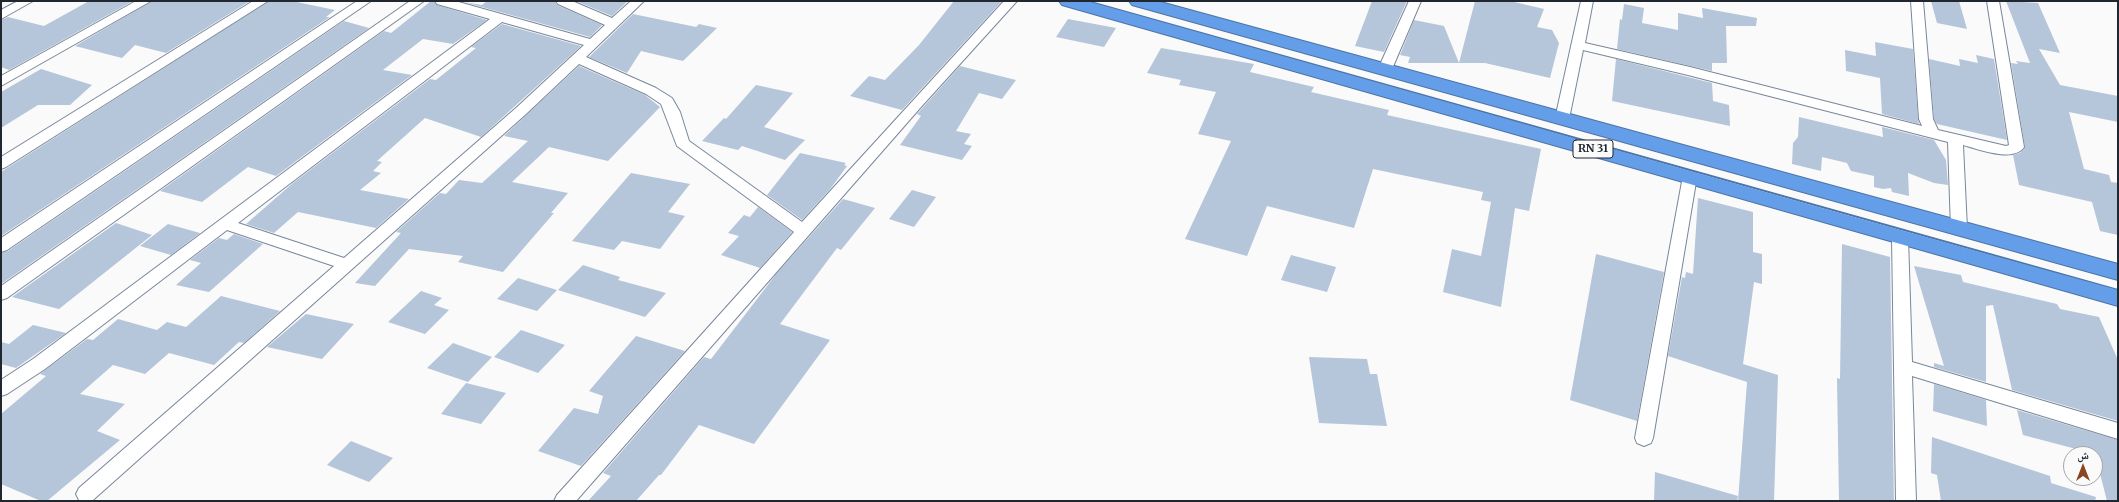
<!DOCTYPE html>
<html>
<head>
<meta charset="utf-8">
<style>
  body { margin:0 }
  #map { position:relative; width:2119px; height:502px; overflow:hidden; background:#fafafa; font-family:Merriweather,"Noto Naskh Arabic",serif }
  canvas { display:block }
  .frame { position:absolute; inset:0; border:2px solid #21272f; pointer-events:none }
  .north { position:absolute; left:2063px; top:446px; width:40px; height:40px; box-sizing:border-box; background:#fafafa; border:1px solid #a3a6a9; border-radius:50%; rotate:0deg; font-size:11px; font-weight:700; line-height:16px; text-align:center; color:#21272f }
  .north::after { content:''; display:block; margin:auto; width:14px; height:18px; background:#8c4521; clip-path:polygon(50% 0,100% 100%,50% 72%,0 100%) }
</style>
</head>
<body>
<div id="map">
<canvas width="2119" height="502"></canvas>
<div class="frame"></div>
<div class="north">ش</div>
</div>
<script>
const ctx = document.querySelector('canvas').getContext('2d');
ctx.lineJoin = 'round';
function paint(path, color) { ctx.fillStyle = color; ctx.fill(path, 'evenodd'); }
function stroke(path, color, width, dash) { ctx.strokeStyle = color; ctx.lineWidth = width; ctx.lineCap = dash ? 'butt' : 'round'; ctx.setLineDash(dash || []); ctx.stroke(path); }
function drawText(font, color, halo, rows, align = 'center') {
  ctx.font = font + ' Merriweather,serif'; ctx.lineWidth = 3.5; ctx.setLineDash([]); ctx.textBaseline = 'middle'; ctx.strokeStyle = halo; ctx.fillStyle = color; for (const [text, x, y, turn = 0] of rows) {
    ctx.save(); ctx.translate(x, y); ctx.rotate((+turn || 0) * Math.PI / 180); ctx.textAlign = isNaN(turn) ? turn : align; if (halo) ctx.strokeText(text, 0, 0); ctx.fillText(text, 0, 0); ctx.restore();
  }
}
paint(new Path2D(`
  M89,1H133L9,70L1,67V20L8,17L44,26Z
  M152,1H250L166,53L135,45L122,58L75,46Z
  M269,1H292L335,10L326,17H330L1,236V172Z
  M431,1H434L437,5L487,20L453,44L423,39L383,70L412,75L276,176L248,167L202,202L160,191L384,31L391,33Z
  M487,1H555L557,5L602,25L590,37L464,2L482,5Z
  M576,1H628L612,16Z
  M954,1H1002L902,110L850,96L869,76L885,80L919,45Z
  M1372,1H1407L1384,52L1355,46Z
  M1475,1H1510L1544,9L1537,27L1552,30L1559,43L1550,78L1485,63H1459Z
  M1931,1H1959L1967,29L1937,23Z
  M2006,1L2038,3L2060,53L2039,49L2060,85L2118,96V122L2069,112L2084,169L2109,175L2111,182L2118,183V235L2100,231L2092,202L2019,185L2013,155L2020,153L2025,147L2011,63L2018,64L2016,61L2030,63Z
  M1624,4L1644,8L1642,23L1678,30V13L1703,18L1702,8L1757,18L1756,26H1726L1727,63H1712V71L1617,49L1620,19L1622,20Z
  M633,14L696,27L699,24L717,28L683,61L641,51L627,73L589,57Z
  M1068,19L1116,28L1104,47L1056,37Z
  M1414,20L1444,26L1459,63H1408L1410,57L1400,55Z
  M344,21L369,28L1,284V253L8,251Z
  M502,24L581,46L481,137L425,118L377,161L382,162L373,171L381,173L360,190L409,199L376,228L298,212L274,233L246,224L293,183L430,79L436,80L476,48L471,47Z
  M1875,42L1913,49L1918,119L1919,124L1882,114L1880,78L1846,71L1845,50L1876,56Z
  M1161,48L1254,64L1250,72L1314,87L1311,92L1389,110L1387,115L1541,149L1529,211L1515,208L1501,307L1443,292L1452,249L1481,256L1491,202L1481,200L1483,192L1373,169L1354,228L1267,206L1247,256L1185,239L1231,141L1198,134L1216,92L1179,85L1181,80L1147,73Z
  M1976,55L1994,59L2007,140L1937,124L1934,119L1929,59L1960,66L1959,59L1978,63Z
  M1616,59L1712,83L1713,101L1729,105L1730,126L1612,101Z
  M579,66L645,95L660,107L608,161L549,147L512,182L568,193L551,213H554L503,272L458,262L463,256L409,249L375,286L355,283L401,233L396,232L440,193L446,194L459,180L482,183L528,141L504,136Z
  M960,66L1016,80L1002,99L979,93L956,131L971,134L964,144L972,146L962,160L900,145L921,116L917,114Z
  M41,69L92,85L70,105H38L1,128V92Z
  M756,85L793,93L764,127L805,140L785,160L742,146L738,150L702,141L724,118L726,119Z
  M1799,117L1883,137L1882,127L1934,140L1946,160L1948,185L1934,183L1908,173L1909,196L1892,192L1891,188L1883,189L1874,187V176L1851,171L1847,163L1822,157L1821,171L1792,164L1793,143L1798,137Z
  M800,153L846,163L844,165L847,166L831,188L802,220L767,195Z
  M631,173L690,184L668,212L685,216L660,249L622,241L614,250L572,241Z
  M912,190L936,197L914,227L889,219Z
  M1698,198L1753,212V252L1762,254V284L1754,282L1743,364L1778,375L1774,501H1738L1747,382L1668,356L1682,277L1685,278L1686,272L1693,274Z
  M843,199L875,208L841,250L837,248L780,324L830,340L754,444L699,425L661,475H659L636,501H588L611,476L603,473L704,357L711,359L777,273Z
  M758,207L792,232L760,268L721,255L739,236L728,233L744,215L750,217Z
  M116,223L152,235L59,309L12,297Z
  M168,224L200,233L171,255L140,246Z
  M234,234L263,244L209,292L176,285L201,263L190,260L219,238L227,240Z
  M1842,244L1890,257L1894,501H1839L1837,378L1840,379Z
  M1596,254L1664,272L1637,421L1570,400Z
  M1291,255L1336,267L1327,292L1281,280Z
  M583,265L620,277L618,280L666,293L645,317L558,290Z
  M1914,266L1961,275L1963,282L2057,304L2060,309L2099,317L2118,360V421L2012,390L1993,305L1986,306V382L1934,367V363L1944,366Z
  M518,278L557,290L537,311L497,299Z
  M421,291L442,298L434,305L449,310L425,334L388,322Z
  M221,296L280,311L244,343L239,342L214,365L169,353L145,374L113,365L80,394L125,404L97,431L120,440L47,501H41L1,484V414L46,376L40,374L87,339L93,340L118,319L157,330L167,322L186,327Z
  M306,314L354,324L322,359L267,347Z
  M33,325L66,333L16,368L1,364V342L9,344Z
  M521,330L565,345L538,373L494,357Z
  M636,336L685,351L581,466L538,451L574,408L598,414L603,396L589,391Z
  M453,343L492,357L468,382L427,368Z
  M1309,357L1367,359L1370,374H1377L1387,426L1319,423Z
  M466,383L506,393L481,424L441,414Z
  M1934,384L1986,400L1987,426L1933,411Z
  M2017,410L2118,440V501H2107L2095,454L2023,435Z
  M1932,437L2050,476L2051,483L2096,497L2095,501H1941L1937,475L1931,473Z
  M351,441L393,458L369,482L327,465Z
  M1655,472L1738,496L1737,501H1654Z`), '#b5c5da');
const street = new Path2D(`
  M18,1H33L1,19V10Z
  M136,1H151L1,86V76Z
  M253,1H268L6,167L1,169V157Z
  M357,1H371L7,250L1,252V238Z
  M410,1H424L7,298L1,300V286Z
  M435,1H455L590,39L605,25L558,4L556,1H572L612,18L631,1H644L586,57L656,88L672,98L680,112L689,141L802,222L1004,1H1017L921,107L576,501H554L557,495L794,232L677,146L661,104L646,94L579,64L526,114L93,500H79L76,494L79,488L334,266L227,230L45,369L7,394L1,396V380L33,359L490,19L437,4ZM502,22L584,45L516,108L344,258L238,223Z
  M1409,1H1421L1392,69L1385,73L1380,72L1378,69Z
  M1581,1H1593L1585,43L1690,67L1922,126L1919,119L1911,1H1923L1933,119L1938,130L2006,146L2009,145L1987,1H1999L2024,147C2014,163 1978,149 1963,145L1967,229L1965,233L1959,234L1953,233L1951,229L1948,142L1688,75L1583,50L1569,119L1567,122H1557L1555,119Z
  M1690,171L1695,173L1697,176L1653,438L1651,443L1644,446L1637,443L1635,438L1683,176L1685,173Z
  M1900,233L1906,234L1908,238L1912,362L2118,423V439L1912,376L1916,501H1896L1892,238L1894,234Z`);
const highway = new Path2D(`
  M1059,1H1087C1431,97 1774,196 2118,290V306L1062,5Z
  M1129,1H1157L2118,264V280L1132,5Z`);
stroke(street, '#78879b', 2);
stroke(highway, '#4d74a7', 2);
paint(street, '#fff');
paint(highway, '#659ee8');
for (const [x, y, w] of [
  [1593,149,40]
]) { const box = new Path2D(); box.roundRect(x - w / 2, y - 9, w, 18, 3); ctx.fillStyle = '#fafafa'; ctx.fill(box); stroke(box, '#21272f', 1); }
drawText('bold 11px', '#21272f', null, [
  ["RN 31",1593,149]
]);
</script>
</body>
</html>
